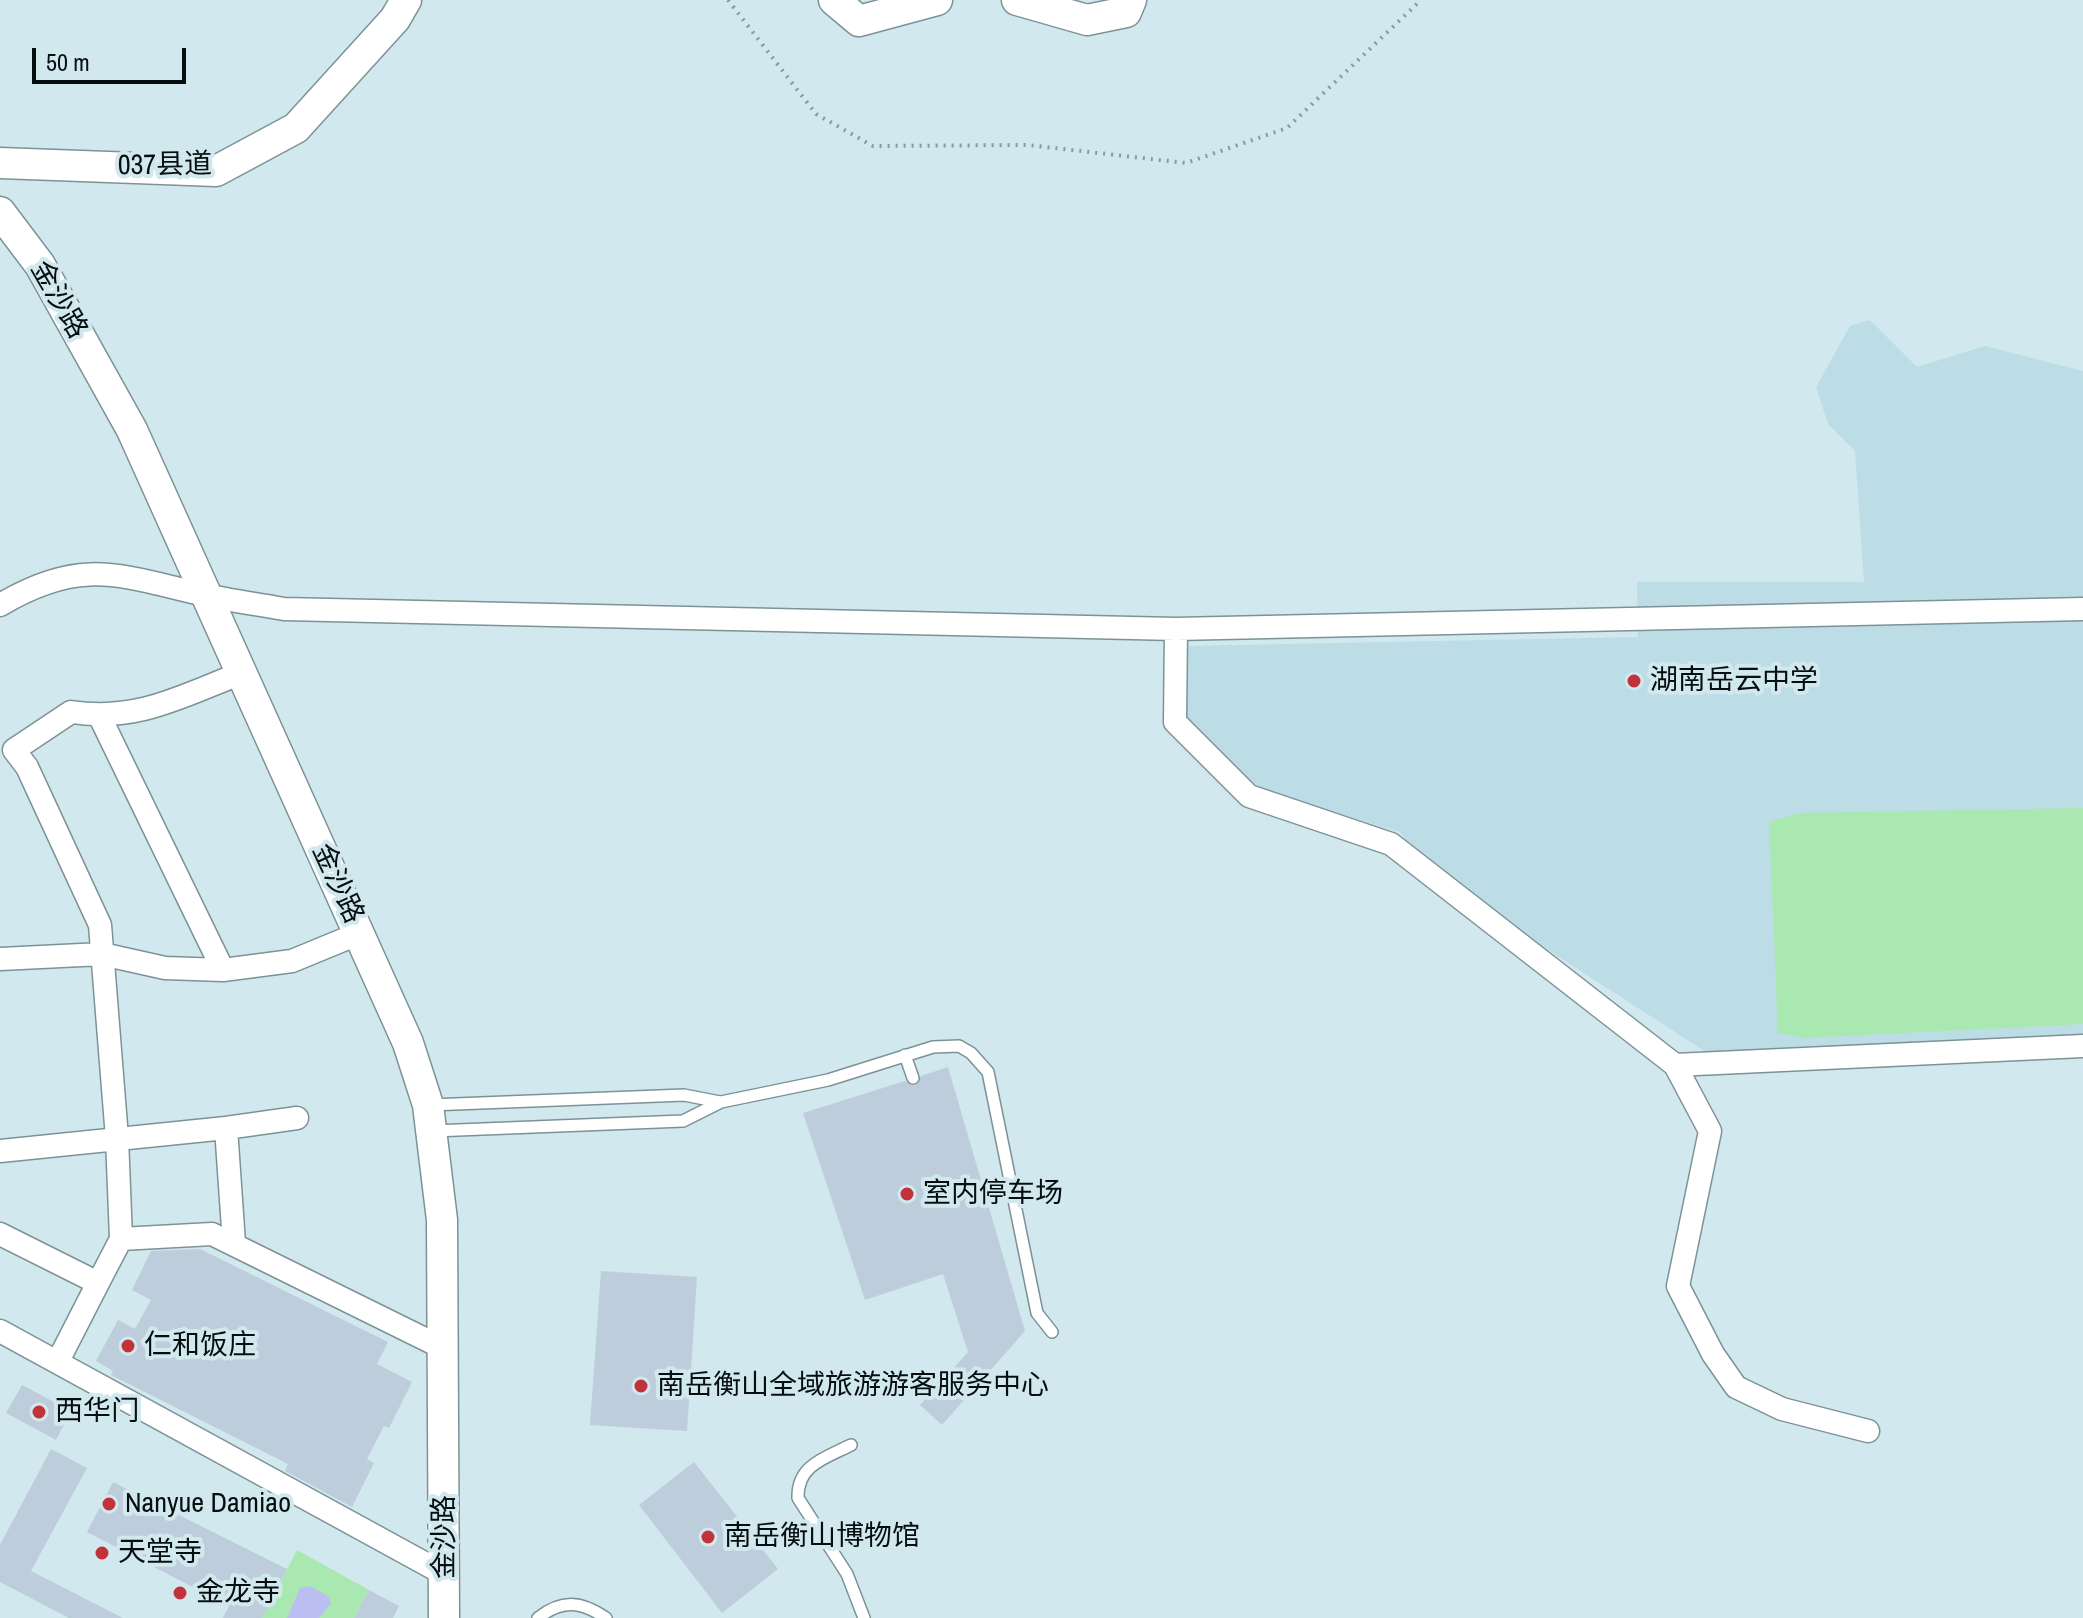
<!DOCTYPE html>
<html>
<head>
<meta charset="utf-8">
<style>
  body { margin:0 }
  #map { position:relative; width:2083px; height:1618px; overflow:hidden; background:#d1e8ee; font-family:"Archivo Narrow",sans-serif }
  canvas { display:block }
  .scale { position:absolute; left:32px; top:48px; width:154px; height:36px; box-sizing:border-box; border:4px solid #060e10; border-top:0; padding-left:10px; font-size:24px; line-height:28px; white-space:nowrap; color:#060e10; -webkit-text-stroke:6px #d1e8ee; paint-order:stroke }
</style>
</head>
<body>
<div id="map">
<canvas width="2083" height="1618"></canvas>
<div class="scale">50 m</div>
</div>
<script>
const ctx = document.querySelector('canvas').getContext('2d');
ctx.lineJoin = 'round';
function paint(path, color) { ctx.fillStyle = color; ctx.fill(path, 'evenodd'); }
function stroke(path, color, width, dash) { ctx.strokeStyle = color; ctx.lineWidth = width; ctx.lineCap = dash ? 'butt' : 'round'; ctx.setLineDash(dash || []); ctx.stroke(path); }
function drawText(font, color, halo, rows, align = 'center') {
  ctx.font = font + ' "Archivo Narrow","Noto Sans SC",sans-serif'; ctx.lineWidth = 8; ctx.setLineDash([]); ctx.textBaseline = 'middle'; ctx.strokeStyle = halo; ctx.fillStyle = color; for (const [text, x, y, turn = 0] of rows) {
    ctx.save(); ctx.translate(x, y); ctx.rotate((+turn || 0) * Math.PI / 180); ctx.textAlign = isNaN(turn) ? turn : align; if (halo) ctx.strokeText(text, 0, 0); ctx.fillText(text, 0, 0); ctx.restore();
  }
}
paint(new Path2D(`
  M1870,320L1917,367L1985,346L2083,371V1050L1720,1061L1429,873L1400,832L1259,789L1185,715V646L1638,637L1637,582H1864L1855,451L1828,424L1816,387L1850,326Z`), '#bcdde5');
paint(new Path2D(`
  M2083,808V1024L1804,1038L1778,1033L1769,822L1799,813Z
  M297,1550L369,1590L354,1618H262Z`), '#aae8b1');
paint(new Path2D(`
  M310,1586L328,1596L331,1603L319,1618H287L300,1588Z`), '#bbbef1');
paint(new Path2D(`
  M948,1067L1025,1331L942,1425L920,1405L968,1352L943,1274L865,1300L803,1113L905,1081L915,1086L921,1076Z
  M200,1249L388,1342L377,1364L412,1382L389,1428L384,1426L367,1459L374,1463L352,1507L285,1471L288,1464L111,1375L113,1371L96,1361L118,1320L135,1329L151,1300L132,1290L151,1251Z
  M601,1271L697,1277L687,1431L590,1425Z
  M22,1385L71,1411L56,1440L6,1413Z
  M51,1449L87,1468L31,1571L123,1618H69L0,1582V1545Z
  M694,1462L778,1569L722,1613L639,1505Z
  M113,1482L287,1569L262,1618H223L229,1606L87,1532Z
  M369,1590L399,1606L393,1618H354Z`), '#becddc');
const lane = new Path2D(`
  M905,1055L913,1078
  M430,1105L684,1095L720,1102
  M433,1131L683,1121L721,1102L828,1080L933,1047L959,1046L971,1053L988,1072L1037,1313L1052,1332
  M851,1445C825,1458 797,1465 798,1498L847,1574L864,1618
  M538,1618C562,1599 581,1601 606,1618`);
const street = new Path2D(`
  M0,605C82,556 121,576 205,595C231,601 258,604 284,609L1176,629L2083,609
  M1176,629L1175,722L1249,796L1391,844L1675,1065L2083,1046
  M100,717L223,970
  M0,959L102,954L165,968L223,970L292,961L360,933
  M1675,1065L1710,1131L1678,1286L1713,1354L1736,1387L1782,1409L1868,1431
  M226,1128L297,1118
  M0,1151L226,1128L234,1243
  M0,1234L98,1283L121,1239L212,1234L445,1349
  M121,1239L117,1138L100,925L27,767L14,750L71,712C136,722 180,697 239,674
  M0,1331L446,1575
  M58,1361L98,1283`);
const secondary = new Path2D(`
  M834,0L859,21L937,0
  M1017,0L1087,20L1126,12L1131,0
  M0,163L216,171L296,128L395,19L406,0
  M0,212L40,265L132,430L408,1043L428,1105L442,1220L444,1618`);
stroke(lane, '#7c9297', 14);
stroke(street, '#7c9297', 25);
stroke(secondary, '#7c9297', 33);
stroke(new Path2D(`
  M728,0L816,114L873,146L1028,145L1186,163L1287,128L1421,0`), '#889a9e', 4, [2, 6]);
stroke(lane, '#fff', 11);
stroke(street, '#fff', 22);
stroke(secondary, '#fff', 30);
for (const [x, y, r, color] of [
  [1634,681,8,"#c1323b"],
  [907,1194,8,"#c1323b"],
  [128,1346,8,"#c1323b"],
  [641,1386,8,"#c1323b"],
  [39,1412,8,"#c1323b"],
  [109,1504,8,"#c1323b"],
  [708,1537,8,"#c1323b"],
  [102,1553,8,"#c1323b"],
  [180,1593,8,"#c1323b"]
]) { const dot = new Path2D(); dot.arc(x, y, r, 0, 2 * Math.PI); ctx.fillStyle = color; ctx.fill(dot); stroke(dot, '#d1e8ee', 3); }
drawText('28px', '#060e10', '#d1e8ee', [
  ["037县道",165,166,-1],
  ["金沙路",58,300,60],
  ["金沙路",337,884,65],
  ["金沙路",445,1537,-90]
]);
drawText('28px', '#060e10', '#d1e8ee', [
  ["湖南岳云中学",1650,681],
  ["室内停车场",923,1194],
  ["仁和饭庄",144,1346],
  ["南岳衡山全域旅游游客服务中心",657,1386],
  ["西华门",55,1412],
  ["Nanyue Damiao",125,1504],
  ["南岳衡山博物馆",724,1537],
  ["天堂寺",118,1553],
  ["金龙寺",196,1593]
], 'left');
</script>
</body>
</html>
